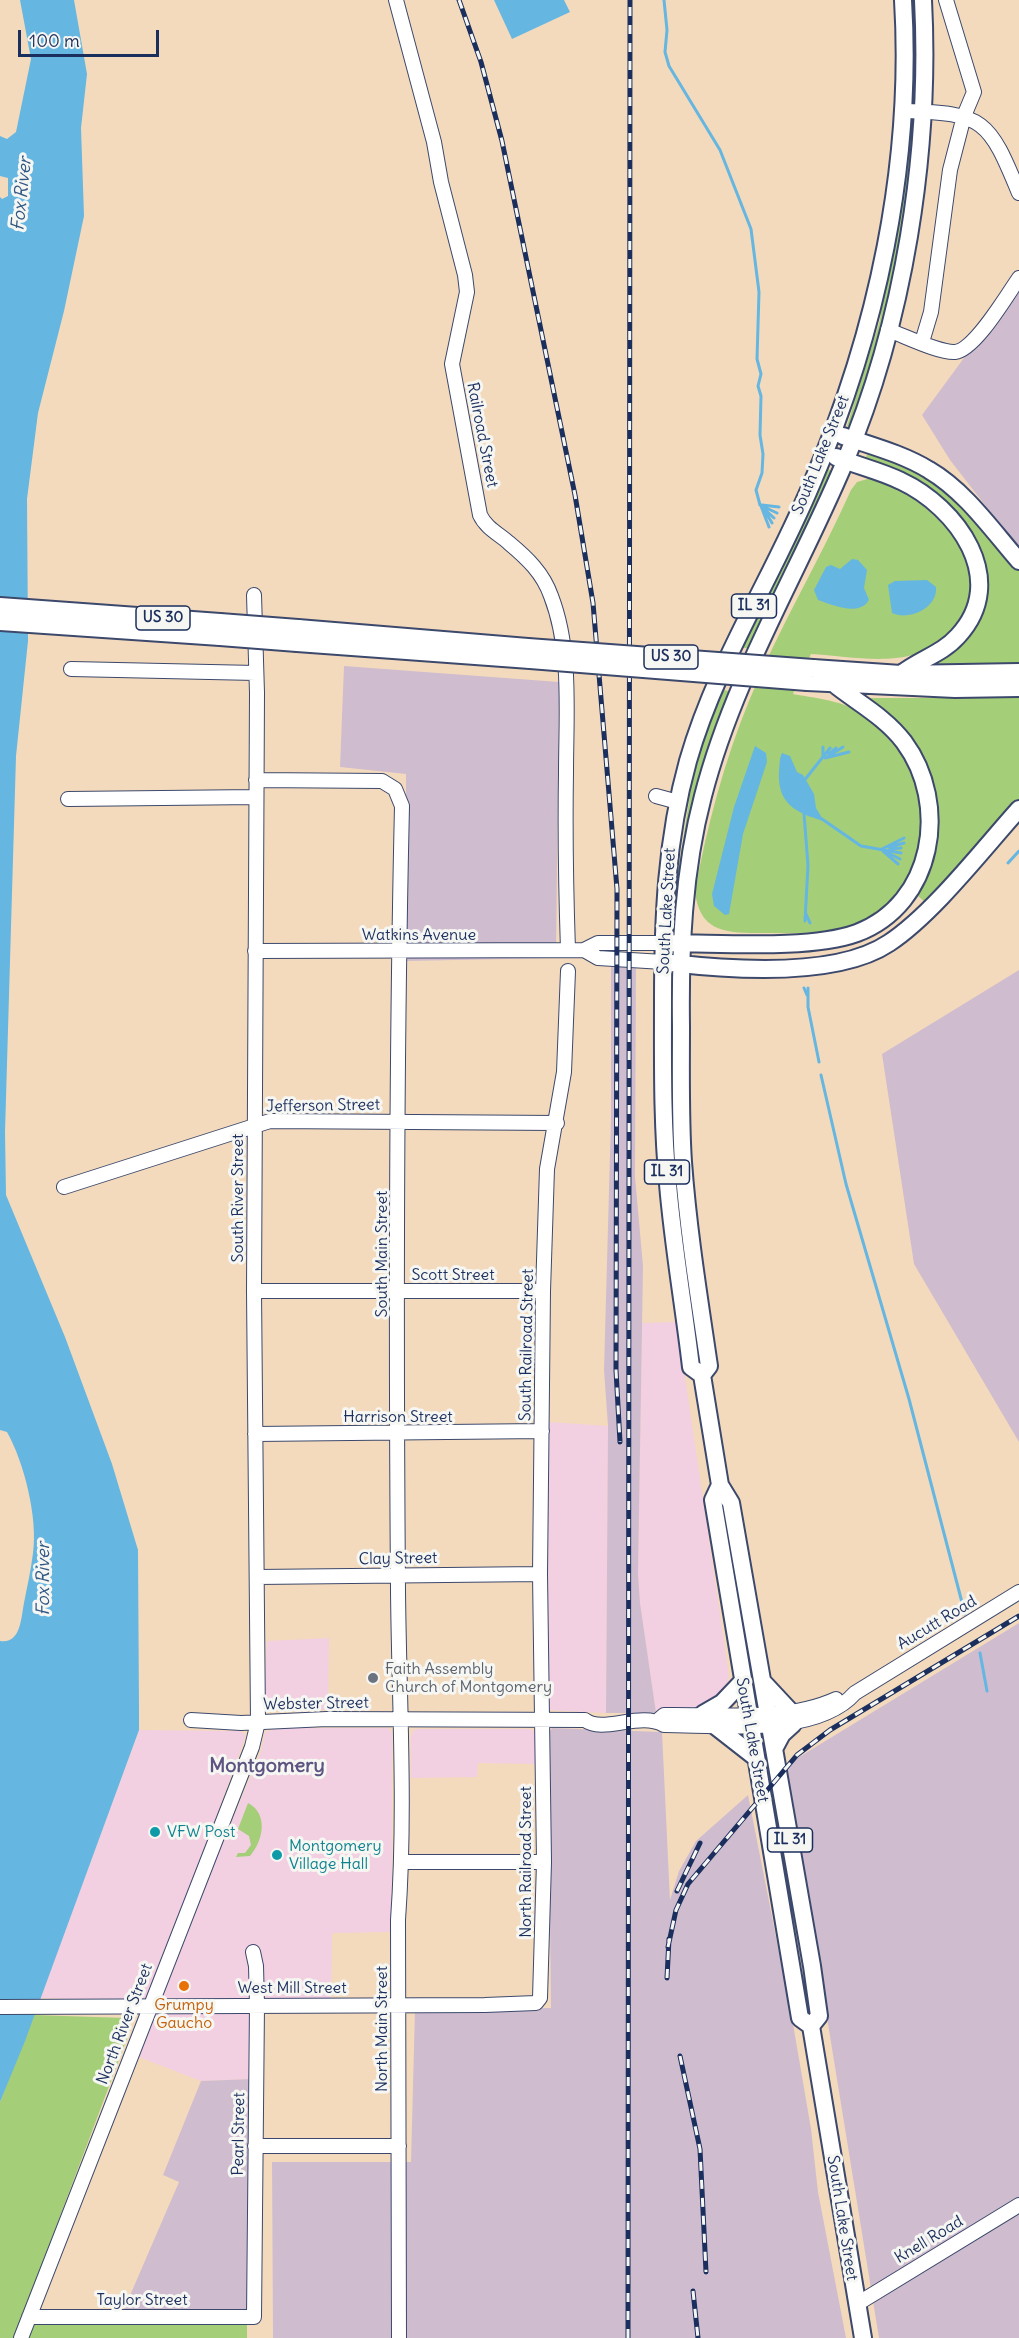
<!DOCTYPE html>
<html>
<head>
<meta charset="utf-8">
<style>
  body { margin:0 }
  #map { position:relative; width:1019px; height:2338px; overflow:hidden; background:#f4dabc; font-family:Delius,sans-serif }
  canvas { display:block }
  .scale { position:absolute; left:18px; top:30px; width:141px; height:27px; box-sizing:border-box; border:3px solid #1b2f5e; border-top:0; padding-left:8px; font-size:18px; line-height:21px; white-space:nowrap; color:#1b2f5e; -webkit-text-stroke:4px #f6f6f2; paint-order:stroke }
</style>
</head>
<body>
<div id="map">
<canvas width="1019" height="2338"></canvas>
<div class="scale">100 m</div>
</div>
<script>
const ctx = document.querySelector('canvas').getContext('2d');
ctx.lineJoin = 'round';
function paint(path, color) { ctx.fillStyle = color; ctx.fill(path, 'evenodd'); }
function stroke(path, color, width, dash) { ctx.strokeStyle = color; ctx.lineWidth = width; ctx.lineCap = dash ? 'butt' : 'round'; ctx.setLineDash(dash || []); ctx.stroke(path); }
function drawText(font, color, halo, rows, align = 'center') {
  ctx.font = font + ' Delius,sans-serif'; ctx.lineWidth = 6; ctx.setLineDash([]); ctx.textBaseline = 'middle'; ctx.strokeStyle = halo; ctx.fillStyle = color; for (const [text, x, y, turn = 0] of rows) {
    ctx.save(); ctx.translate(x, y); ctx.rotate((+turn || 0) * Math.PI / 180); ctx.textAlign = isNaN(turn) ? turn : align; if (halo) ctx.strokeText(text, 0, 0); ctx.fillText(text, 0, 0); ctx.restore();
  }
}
paint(new Path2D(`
  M677,1322L729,1676L727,1691L707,1707L656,1713L640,1603L638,1574L642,1323Z
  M549,1422L608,1426L606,1713L546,1710Z
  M329,1638L328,1710L264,1709L267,1641Z
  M278,1728H388L392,1733V1932L332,1933L331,2002L154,2003L261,1752L265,1732Z
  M415,1729H531L538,1736L536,1764L478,1763L477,1777L411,1778V1735Z
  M139,1730L240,1731L245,1734V1738L148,2002L40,1998Z
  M153,2007H253V2079L201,2081L136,2056Z`), '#f2cfe1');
paint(new Path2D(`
  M1019,283V549L950,460L922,415Z
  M344,666L559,682L556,958L406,961V774L340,767Z
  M611,963L636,966L635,1177L643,1266L638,1574L640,1603L656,1713H606L608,1426L604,1370L611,1118Z
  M1019,970V1442L914,1264L882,1054Z
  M1019,1623V2338H879L786,1765Z
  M552,1728L662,1732L670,1900L679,1871L696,1841L748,1795L792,2018L811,2129L818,2192L846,2338H273L272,2162H411L415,2009L551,2008L548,1734Z
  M253,2079L251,2314H122L179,2182L163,2175L201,2081Z`), '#cfbdcf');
paint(new Path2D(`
  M908,132L915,133C903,238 884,326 851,427L847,426L880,320Z
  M868,452C891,461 916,468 936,482C968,506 992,541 1019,571V663L928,664L975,621V543L865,460Z
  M827,468L833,472L751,648H739Z
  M871,478C878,482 888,483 897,486C912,492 930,506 942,517C986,561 980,634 916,654C885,664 844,656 811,654L793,694C821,699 849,701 873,721C892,736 907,756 916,779C920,786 919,797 920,805C921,814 923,824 923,833C922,866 898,903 869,918C834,936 795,933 757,933C723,933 699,930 695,891C707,826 724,762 749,701C778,629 819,562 851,490L857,482Z
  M720,689L732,692L681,872H678L695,763Z
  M861,698H1019V800L925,902L918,896L933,855L932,788Z
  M248,1803C269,1814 263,1841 250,1856L236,1857L238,1853H245L251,1845L249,1836L238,1829Z
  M34,2015L126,2018L131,2020V2028L14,2338H0V2102Z
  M33,2323H247V2338H27Z`), '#a5ce79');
paint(new Path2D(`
  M20,0H74L87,74L81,128L84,216L64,311L38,413L27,499L28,641L16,756L5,1132L6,1195L65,1337L112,1464L138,1550L139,1711V1730L25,2041L0,2102V1641C21,1644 21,1618 24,1603C27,1587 31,1570 33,1553C38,1518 24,1462 7,1432L0,1430V197L2,199L8,196V178L0,176V136L7,139L16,132L31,59Z
  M494,0H564L570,12L512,39Z
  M852,559L858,560L867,570L864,588L869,600C859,617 833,605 818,600L814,590L826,567L831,565L840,569Z
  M927,580L936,587C938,608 909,621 892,613L888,585L895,581Z
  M755,746L766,753L767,762L743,834L729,914L725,915L714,906L712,894L734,807Z
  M782,753L790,756L797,772L803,775L814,794L816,808L824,821C795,813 777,803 779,771C780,764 779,759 782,753Z`), '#65b6e0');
stroke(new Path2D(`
  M664,0L667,30L665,52L669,66L720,150L751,229L759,292L757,359L761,374L758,386L761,396L760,435L763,454L762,473L756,490L760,505L774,518
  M762,505L779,507
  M761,506L769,527
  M764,507L777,513
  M765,511L772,523
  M829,754L836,748
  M823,757V747
  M827,757L843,747
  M825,758L849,752
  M803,782L830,748
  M804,814L808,865L805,921
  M822,819L861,846L901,853
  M889,847L904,843
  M882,849L904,838
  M890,849L901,848
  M883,851L898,864
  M886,852L900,859
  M1008,863L1019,851
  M806,914L810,923
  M804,988L807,995
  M808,988V1007L819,1062
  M821,1075L846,1184L909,1399L965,1614
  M980,1653L987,1691`), '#65b6e0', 3);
const minor = new Path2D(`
  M396,0L434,142L441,182L465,275L467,292L452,364L480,515C486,528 499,534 509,543C527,558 543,573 551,596C572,650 566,715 566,772C565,831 566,891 568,950
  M905,111C984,113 989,120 1019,193
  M888,330C905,336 939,353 955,352C975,350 1007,295 1019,278
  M922,342L931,312L950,170L964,116L974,92L946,0
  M71,669L256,673
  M256,780L382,781L395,789L402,806C396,1067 396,1328 398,1590C399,1699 406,1810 398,1920L399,2338
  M656,796L678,802
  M68,799L256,797
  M584,950L598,958L663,962
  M255,951L584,950L598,943H663
  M64,1187L270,1121L557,1123
  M254,1291H543
  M255,1434L542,1431
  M257,1577L540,1574
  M191,1720L241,1723L327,1719L585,1720C603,1734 640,1711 664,1725C719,1725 816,1737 855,1693L1019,1592
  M657,1721L664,1715C719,1714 786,1722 836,1699
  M401,1862H544
  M0,2007L485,2005L536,2003L540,1998L544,1862L540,1574L543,1291L547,1169L564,1072L568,971
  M255,2146H399
  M857,2304L1019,2205
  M29,2317H254L257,2005L256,1966L253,1952
  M21,2338L252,1747L258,1722L254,1291L257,693L254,595`);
const major = new Path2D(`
  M843,436C872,446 903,454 929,470C965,491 992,530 1019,561
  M836,457C858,466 881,471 901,481C957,507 1010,580 958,636C942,654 920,659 901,674
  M0,606L220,622
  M0,622L220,637
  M298,628L528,647
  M297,643L530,660
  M813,668L901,674L1019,672
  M807,682L955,689L1019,688
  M671,943C722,943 810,950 857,933C934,904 950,804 904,742C885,717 858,703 834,684
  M671,963C732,970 837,978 889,943C933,914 983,849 1019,809
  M702,1375L691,1367C684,1306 673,1245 668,1184C662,1123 663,1061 663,1000C663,919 666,840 688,761C716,663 773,577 812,483C877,333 913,164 903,0
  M720,1485L713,1500L800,2018L811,2026L863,2338
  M763,1682L791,1712
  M703,1714L722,1703L742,1682
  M714,1725L755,1757
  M774,1749L782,1734L793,1724
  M811,2026L819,2016L812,1966L731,1503L720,1485L702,1375L709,1366C699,1298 688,1230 683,1162C680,1117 681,1072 681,1027C680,949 683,872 703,796C733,679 797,575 844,464C904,323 931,152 923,0`);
stroke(minor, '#3c496c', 16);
stroke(major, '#3c496c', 20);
stroke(minor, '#fff', 14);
stroke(major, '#fff', 16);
const rail = new Path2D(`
  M459,0L481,62L502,141L575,495L593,603L617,889L616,1370L620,1442
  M677,1891L700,1843
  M668,1947L676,1910L688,1884L797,1755L830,1730L1019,1616
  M667,1978L669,1939
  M680,2056L700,2149L706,2272
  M693,2291L698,2338
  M628,2338L630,0`);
stroke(rail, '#1b2f5e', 5);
stroke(rail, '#f6f6f2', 3, [9]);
const majorBridge = new Path2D(`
  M220,622L298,628
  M220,637L297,643
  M528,647L813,668
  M530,660L807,682`);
stroke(majorBridge, '#3c496c', 20, []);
stroke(majorBridge, '#fff', 16);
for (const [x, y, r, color] of [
  [373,1678,6,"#6b7280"],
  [155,1832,6,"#0f9aa8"],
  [277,1855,6,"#0f9aa8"],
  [184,1986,6,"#e8710a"]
]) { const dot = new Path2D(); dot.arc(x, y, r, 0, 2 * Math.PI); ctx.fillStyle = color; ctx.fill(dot); stroke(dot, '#f6f6f2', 2); }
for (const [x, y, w] of [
  [754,606,45],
  [163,618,54],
  [671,657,54],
  [667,1172,45],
  [790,1840,45]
]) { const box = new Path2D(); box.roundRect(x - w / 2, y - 12, w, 24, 4.5); ctx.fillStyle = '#f6f6f2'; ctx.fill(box); stroke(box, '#1b2f5e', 1.5); }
drawText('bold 15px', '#1b2f5e', null, [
  ["IL 31",754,606],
  ["US 30",163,618],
  ["US 30",671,657],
  ["IL 31",667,1172],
  ["IL 31",790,1840]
]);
drawText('16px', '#1b2f5e', '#f6f6f2', [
  ["Railroad Street",482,435,79],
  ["South Lake Street",821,455,-68],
  ["South Lake Street",667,911,-87],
  ["Watkins Avenue",419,935],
  ["Jefferson Street",323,1106,-1],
  ["South River Street",238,1198,-90],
  ["South Main Street",382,1254,-90],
  ["Scott Street",453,1275],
  ["South Railroad Street",527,1345,-89],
  ["Harrison Street",398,1417],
  ["Clay Street",398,1559,-1],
  ["Aucutt Road",937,1623,-31],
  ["Webster Street",316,1704,-1],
  ["South Lake Street",752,1740,80],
  ["North Railroad Street",526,1862,-90],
  ["West Mill Street",292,1988],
  ["North River Street",125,2024,-69],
  ["North Main Street",382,2029,-90],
  ["Pearl Street",239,2134,-89],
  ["South Lake Street",842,2218,81],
  ["Knell Road",929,2240,-31],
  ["Taylor Street",142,2300]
]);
drawText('16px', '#5b616d', '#f6f6f2', [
  ["Faith Assembly",385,1669],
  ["Church of Montgomery",385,1687]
], 'left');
drawText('16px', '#0d838f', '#f6f6f2', [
  ["VFW Post",167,1832],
  ["Montgomery",289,1846],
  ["Village Hall",289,1864]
], 'left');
drawText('16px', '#c56008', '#f6f6f2', [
  ["Grumpy",184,2005],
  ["Gaucho",184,2023]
]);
drawText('italic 18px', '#315885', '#f6f6f2', [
  ["Fox River",22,194,-84],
  ["Fox River",44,1579,-90]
]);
drawText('bold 20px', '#5e5482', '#f6f6f2', [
  ["Montgomery",267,1766]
]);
</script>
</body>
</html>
